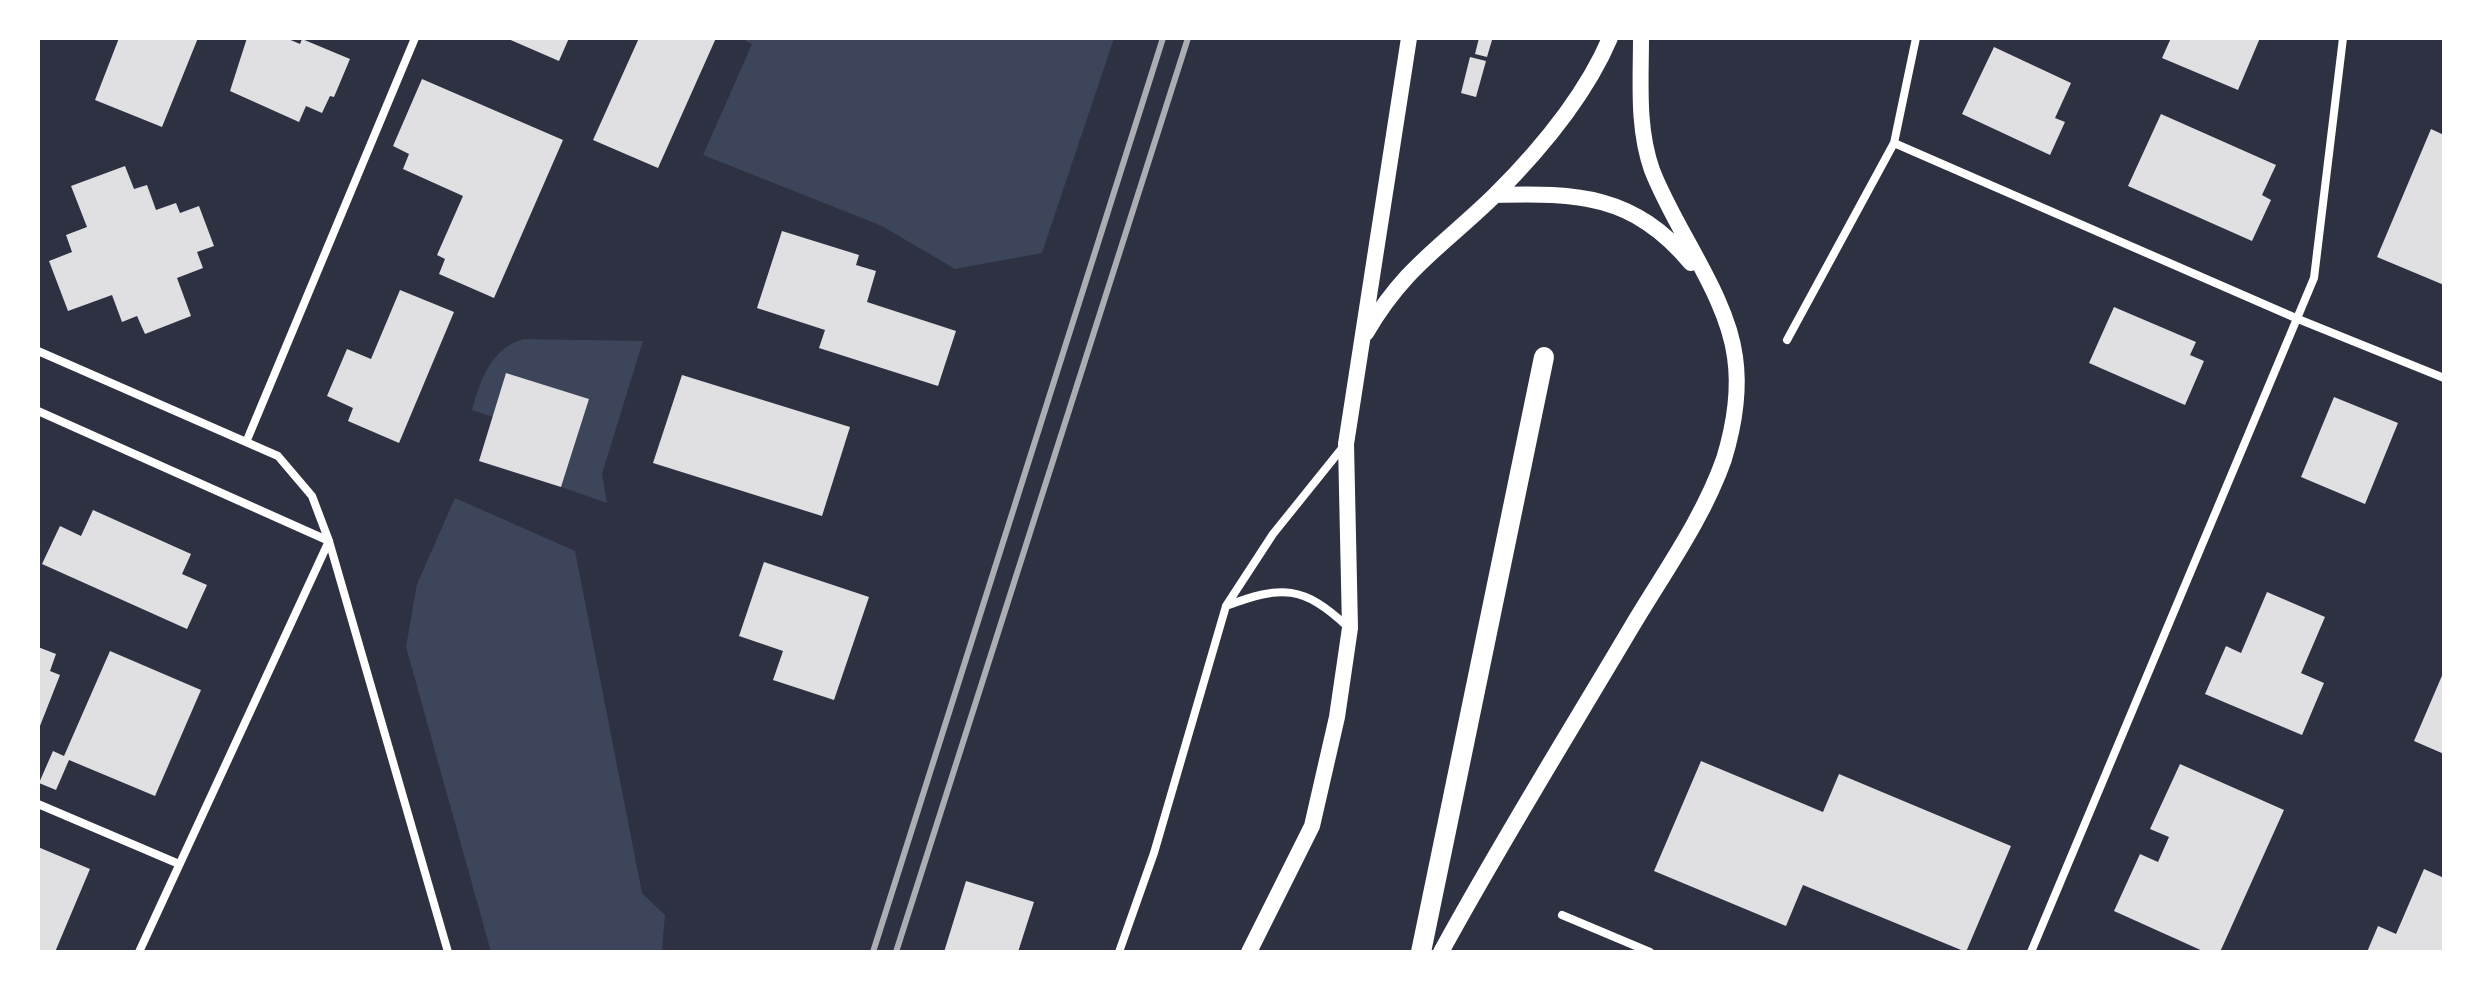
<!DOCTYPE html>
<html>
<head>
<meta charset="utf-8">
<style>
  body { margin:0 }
  #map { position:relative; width:2482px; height:990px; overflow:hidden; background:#2d3142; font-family:"Golos Text",sans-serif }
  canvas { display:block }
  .frame { position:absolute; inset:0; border:40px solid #fff; pointer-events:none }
</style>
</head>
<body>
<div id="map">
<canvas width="2482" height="990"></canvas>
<div class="frame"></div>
</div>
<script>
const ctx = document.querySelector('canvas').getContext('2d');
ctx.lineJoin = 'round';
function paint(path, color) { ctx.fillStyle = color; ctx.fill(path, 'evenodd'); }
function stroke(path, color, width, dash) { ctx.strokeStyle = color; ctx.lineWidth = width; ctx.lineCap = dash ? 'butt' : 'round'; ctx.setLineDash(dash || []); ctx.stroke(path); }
paint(new Path2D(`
  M741,38H1114L1042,253L955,269L882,226L703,155L752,44Z
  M524,339L643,341L602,474L607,503L561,487L589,399L506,373L493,417L472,410C480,380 492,347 524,339Z
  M455,498L575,551L642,893L665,915L662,952H491L406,647L417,584Z`), '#3c4559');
paint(new Path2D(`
  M119,38H198L162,127L95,100Z
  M247,38H286L300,44L302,39L350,59L334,97L330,96L322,113L306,106L299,122L230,91Z
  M506,38H569L559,61Z
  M639,38H716L658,168L593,140Z
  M1479,38L1492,40L1487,57L1475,54Z
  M2171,38H2260L2238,90L2162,58Z
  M1994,47L2071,83L2055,118L2065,122L2050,155L1962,114Z
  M1470,57L1486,61L1476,97L1461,93Z
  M422,79L563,140L494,298L439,274L445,259L437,255L463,196L403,169L409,154L393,146Z
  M2161,114L2276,165L2262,195L2271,200L2252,241L2128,186Z
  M2431,129L2444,135V285L2377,257Z
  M125,166L134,189L147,185L156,210L176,203L180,213L199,206L214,246L197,252L203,268L177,278L191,316L145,334L137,316L122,322L112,295L68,311L49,261L72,252L66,235L87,227L71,186Z
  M782,231L859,255L856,265L876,271L867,302L956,331L938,386L819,348L825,330L757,308Z
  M400,290L454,312L399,443L348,421L353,408L327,396L347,349L371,359Z
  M2114,307L2196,342L2190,355L2204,361L2185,405L2089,363Z
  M506,373L589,399L561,487L479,461Z
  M682,375L850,427L822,516L653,463Z
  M2334,397L2398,423L2365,504L2301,477Z
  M93,510L191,554L182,574L207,585L187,629L42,564L60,526L81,536Z
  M764,562L869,597L834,700L773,680L783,651L739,636Z
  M2267,592L2325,617L2301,673L2324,683L2302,735L2205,694L2226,646L2241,653Z
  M38,647L56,654L50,671L60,675L38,731Z
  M110,651L201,690L155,796L69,760L56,790L39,783L53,751L64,756Z
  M2444,671V754L2414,741Z
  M1701,761L1823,812L1839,774L2011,846L1966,952L1803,885L1786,926L1654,871Z
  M2180,764L2284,810L2220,952H2205L2114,911L2140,854L2158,862L2169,837L2150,829Z
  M38,847L90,869L55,952H38Z
  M2424,869L2444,878V952H2367L2378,926L2396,934Z
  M966,881L1034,902L1018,952H944Z`), '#e0e0e3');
stroke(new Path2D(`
  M1894,143L2298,319L2444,378
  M1787,340L1894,143L1916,38
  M38,351L278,456L312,496L329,541L448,952
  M38,411L329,541
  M247,440L415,38
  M1343,447L1273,534L1226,606C1282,585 1303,585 1348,627
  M38,804L179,864
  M1562,915L1650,952
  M139,952L329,541
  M1119,952L1154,853L1226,606
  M2031,952L2314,278L2343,38`), '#fff', 8);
stroke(new Path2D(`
  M1495,195C1578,193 1633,194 1691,263
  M1366,333C1404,267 1443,246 1495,195C1540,150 1585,97 1610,38
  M1249,952L1312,826L1337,717L1350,628L1346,444L1409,38
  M1441,952C1501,842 1567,736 1631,628C1663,574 1703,519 1724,459C1734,426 1740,391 1735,357C1727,295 1675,230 1652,170C1637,128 1641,82 1641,38`), '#fff', 16);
stroke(new Path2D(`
  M1421,952L1544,357`), '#fff', 20);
stroke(new Path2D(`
  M873,952L1163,38
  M896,952L1188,38`), '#abadb3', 6);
</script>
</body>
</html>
